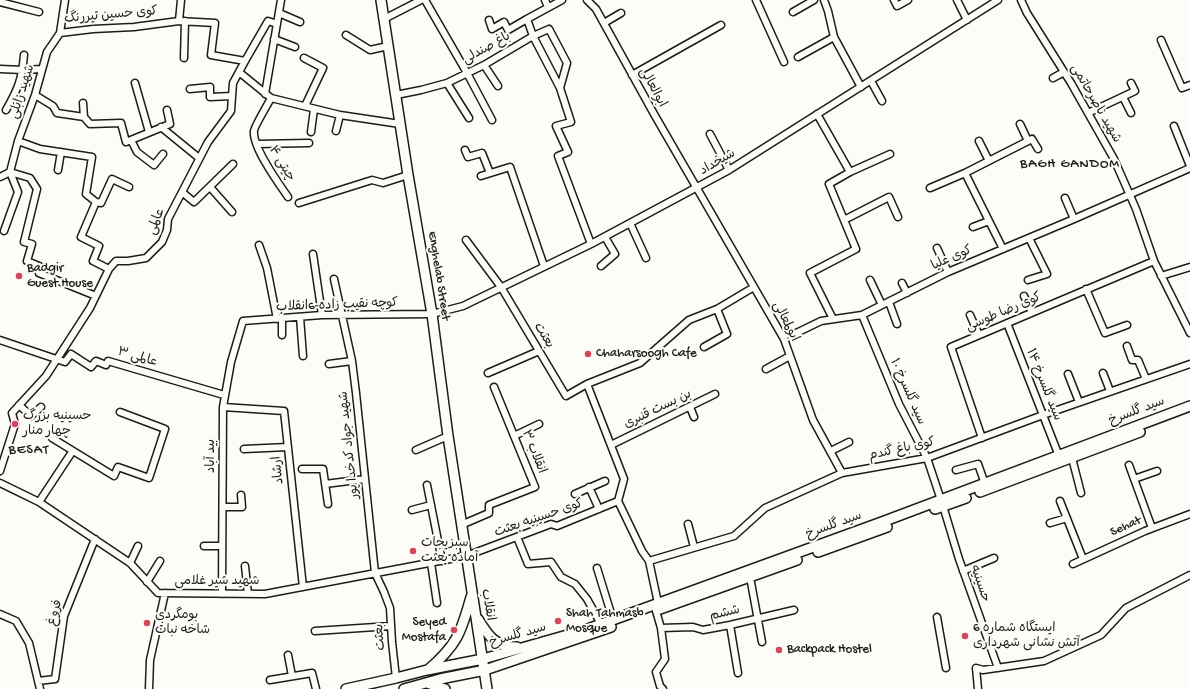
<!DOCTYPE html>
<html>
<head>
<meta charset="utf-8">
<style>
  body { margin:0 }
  canvas { display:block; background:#fdfcf7 }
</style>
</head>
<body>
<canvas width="1190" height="689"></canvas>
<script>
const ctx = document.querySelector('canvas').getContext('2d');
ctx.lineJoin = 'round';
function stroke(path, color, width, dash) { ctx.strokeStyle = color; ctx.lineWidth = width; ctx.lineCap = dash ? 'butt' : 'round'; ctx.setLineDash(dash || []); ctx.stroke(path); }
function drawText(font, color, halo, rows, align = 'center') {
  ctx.font = font + ' "Gochi Hand","Playpen Sans Arabic",sans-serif'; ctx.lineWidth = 4; ctx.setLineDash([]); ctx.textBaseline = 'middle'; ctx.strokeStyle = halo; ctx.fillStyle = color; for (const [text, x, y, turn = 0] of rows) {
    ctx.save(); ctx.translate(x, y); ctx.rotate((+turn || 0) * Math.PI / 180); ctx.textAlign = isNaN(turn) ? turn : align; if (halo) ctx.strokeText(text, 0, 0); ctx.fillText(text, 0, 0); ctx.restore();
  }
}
const minor = new Path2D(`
  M425,0L467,73L492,120
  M545,0L548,7
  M587,0L596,9L654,114L784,339L813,420L842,473
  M756,0L784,62
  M824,0L828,11L834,37L861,87
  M894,0L897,6L908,0
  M957,0L967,20
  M1021,0L1027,13L1071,83L1114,159L1136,209L1154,261L1190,333
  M0,2L39,12
  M793,12L814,0
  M279,13L300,22
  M384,19L421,0
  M489,20L492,29L504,22L508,30L527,19
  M179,21L181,0
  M604,23L621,13
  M346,35L370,50L388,46
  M274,39L295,47
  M1161,40L1182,88L1190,85
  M798,57L834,37
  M184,58L185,21
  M304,58L323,68L305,106
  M245,61L268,21L277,24
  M484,65L498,86
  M0,69L23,70L42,69
  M239,72L271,98L340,115L400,124
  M632,75L721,25
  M1053,78L1064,72
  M871,81L882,101
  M135,83L149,132
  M447,83L469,118
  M560,88L567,63L549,29L533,36L560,88L571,122L556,126L568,152L558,156L591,244
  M190,89L210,87V97L232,96
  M265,94L281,0
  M35,95L53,106L57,113L84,117L90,124L121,123L126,142L170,124L167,110
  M396,95L421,90L447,83L484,65L533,36L527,19L562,0
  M1123,97L1131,113
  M271,98C268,104 254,127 254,131C252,147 279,184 288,197
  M83,103L84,117
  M6,110C18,89 22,79 24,55
  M1088,113L1135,91L1131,83
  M817,114L850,172L829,184L856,249L810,273L833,319
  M1020,124L1028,141
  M1174,126L1190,166
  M161,127L199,158
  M336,131L340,115
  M311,132L314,109
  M710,134L729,170
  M131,140L137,152L154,165L163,154
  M18,141L40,149L92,157L86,194L96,202L81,237L99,246L93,261L109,269
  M979,141L989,161
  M257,144L309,143
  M465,150L468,157L482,153L490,173
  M58,170L61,152
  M10,172L30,178L37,189L24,242L32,244L27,261L41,267L39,273L96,296
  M850,172L890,154
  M965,173L1003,249
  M481,176L510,167L544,266
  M0,177L10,172L18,141L35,95L47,52L60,33
  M210,187L232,212
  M930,188L965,173L1032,139L1038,149
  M182,192L194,202L233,164
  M1065,198L1074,219
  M96,202L101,203L112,179L129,187
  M299,203L372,180L383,183L408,175
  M844,220L889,197L898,217
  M630,223L646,258
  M973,227L989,221
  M4,231L18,192L10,172
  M466,240L501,287L566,396L587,384L640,363L689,320L717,309L754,287
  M259,245L267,268L277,319
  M937,248L948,272
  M313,254L322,315
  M601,266L615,254L605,237
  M1161,276L1190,267
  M334,279L352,361L356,393L375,573L384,592L390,608L392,642L396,678
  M870,280L882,305
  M1028,280L1047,274L1029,238
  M902,283L907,293
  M1086,289L1105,333L1127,325
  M1024,296L1032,312
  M889,302L897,324
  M862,315L899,404L927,458L941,500
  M970,315L979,335
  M300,317L303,356
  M282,318V335
  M1007,323L1059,456
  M784,339L821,321L862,315L948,272L1074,219L1190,168
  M0,340L65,362L71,354L91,367L96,361L106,365L108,361L224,395
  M1127,346L1132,360H1138L1146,379
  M704,347L727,334L717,309
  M329,364L352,361
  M766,369L790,356
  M488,373L539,351
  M1103,373L1110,391
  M1068,374L1079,402
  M587,384L624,479L618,501L642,551L649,561L658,603
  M19,405L31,416L41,407
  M223,407L284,411L303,587
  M690,407L694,417
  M514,436L539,424
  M52,438L114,476L118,467L149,478L165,429L120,412
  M982,438L951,347L1154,261
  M611,445L715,394
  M244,449L288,447
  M416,450L448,436
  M831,451L849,442
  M1072,458L1081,493
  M1129,465L1152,528
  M302,469H323L328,504
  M956,470L978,464L985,484
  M0,471L15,424L12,413L46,376L90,308L109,269L116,261H128L146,258L162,242L167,230L168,219L208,142L231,111L233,83L245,61L211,55L215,23L179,21L134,27L93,29L60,33L65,0
  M1134,479L1157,471
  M0,483L39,502L130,563L158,593L265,594L466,556L551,524L557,526L618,501
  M325,484L365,479
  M427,485L442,561
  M589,487L599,509
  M575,494L605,481
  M1060,501L1083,559
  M39,502L72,452
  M943,506L959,559L998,668
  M223,507H242L241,495
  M412,510L431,505
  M1050,523L1067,518
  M688,524L694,547
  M461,525L489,513V505L535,487L494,387
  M517,537L528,564L551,562L561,577L575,584L587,599L601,624
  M204,546H222
  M649,561L734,536L765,508L842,473L927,458L1043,415L1190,364
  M130,563L138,546
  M431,563L437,603
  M1073,564L1145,531L1190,514
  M245,566L248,594
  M597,568L613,620
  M963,571L994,558
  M750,577L762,642
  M147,582L160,561
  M222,594L223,407L231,362L243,321L322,315L432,314L463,306L591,244L729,170L998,0
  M656,611L661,628L665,659L656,672L660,686L663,689
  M0,614L16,621L29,643L40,689
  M937,617L946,668
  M730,625L738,673
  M661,628L693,627L703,630L730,625L794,610
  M315,631L391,626
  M288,655L292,676
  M270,680L312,673L316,689
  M38,681L55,679L64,616L95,539
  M149,689L150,660L165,593
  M978,689L976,668L983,670L1044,661L1101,635L1126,608L1190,575`);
const secondary = new Path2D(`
  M381,0L408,175L432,314L448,436L487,689
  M980,492L1140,432
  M935,509L966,498
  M818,552L887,527
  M660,609L797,560
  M478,619C488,636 496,647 517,647
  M428,670C457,645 461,633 471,597
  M427,683L445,689
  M346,689L396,678L427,670L483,659L585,630L882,522L1190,406
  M404,689L440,679L485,670L611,627`);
stroke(minor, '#1c1c1c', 9);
stroke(secondary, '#1c1c1c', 12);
stroke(minor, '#fdfcf7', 6);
stroke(secondary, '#fdfcf7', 9);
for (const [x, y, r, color] of [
  [19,276,4,"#d1495b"],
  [588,354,4,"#d1495b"],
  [15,424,4,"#d1495b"],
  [413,551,4,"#d1495b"],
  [558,621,4,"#d1495b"],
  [147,623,4,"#d1495b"],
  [454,630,4,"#d1495b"],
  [965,636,4,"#d1495b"],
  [779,650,4,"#d1495b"]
]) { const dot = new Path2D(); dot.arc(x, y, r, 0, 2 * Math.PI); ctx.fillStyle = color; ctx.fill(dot); stroke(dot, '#fdfcf7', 1.5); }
drawText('13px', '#1c1c1c', '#fdfcf7', [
  ["کوی حسین تیررنگ",111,16,-5],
  ["باغ صندلی",487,49,-29],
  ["ابوالعالی",652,88,61],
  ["شهید زابلی",23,92,-72],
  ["شهید ناصرحاتمی",1095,104,60],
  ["شیخداد",718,163,-30],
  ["چیتی ۴",281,164,59],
  ["عالمی",157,222,-69],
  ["کوی علیا",952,259,-24],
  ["Enghelab Street",438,276,81],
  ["کوچه نقیب زاده-6انقلاب",337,306,-2],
  ["کوی رضا طوسی",1004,313,-23],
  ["ابولمعالی",785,322,63],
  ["بعثت",543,336,59],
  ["عالمی ۳",137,358,16],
  ["سید گلسرخ ۱۴",1043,385,68],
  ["سید گلسرخ ۱۰",907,392,66],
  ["بن بست قنبری",658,410,-26],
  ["سید گلسرخ",1137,412,-21],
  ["شهید جواد کدخدا پور",350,445,-96],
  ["کوی باغ گندم",902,450,-12],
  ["انقلاب ۳",533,452,68],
  ["بید آباد",212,456,-90],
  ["ارشاد",279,470,-96],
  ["کوی حسینیه بعثت",539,519,-19],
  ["سید گلسرخ",834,526,-20],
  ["Sehat",1126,527,-24],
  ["شهید شیر غلامی",217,582],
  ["حسینیه",979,584,71],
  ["انقلاب",487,605,80],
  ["فروغ",56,613,-75],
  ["ششم",725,614,-13],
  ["سید گلسرخ",518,636,-16],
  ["بعثت",381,637,-94]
]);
drawText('13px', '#1c1c1c', '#fdfcf7', [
  ["Badgir",27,269],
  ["Guest House",27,284],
  ["Chaharsoogh Cafe",596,354],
  ["حسینیه بزرگ",23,417],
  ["چهار منار",23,432],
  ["سبزیجات",421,544],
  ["آماده بعثت",421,559],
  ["Shah Tahmasb",566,614],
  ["Mosque",566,629],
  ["بومگردی",155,616],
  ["شاخه نبات",155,631],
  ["Seyed",446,623,"right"],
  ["Mostafa",446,638,"right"],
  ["ایستگاه شماره 6",973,629],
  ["آتش نشانی شهرداری",973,644],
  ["Backpack Hostel",787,650]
], 'left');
ctx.letterSpacing = '1px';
drawText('14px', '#1c1c1c', '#fdfcf7', [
  ["BAGH GANDOM",1070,165],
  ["BESAT",29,451]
]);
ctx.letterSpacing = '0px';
</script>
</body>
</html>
